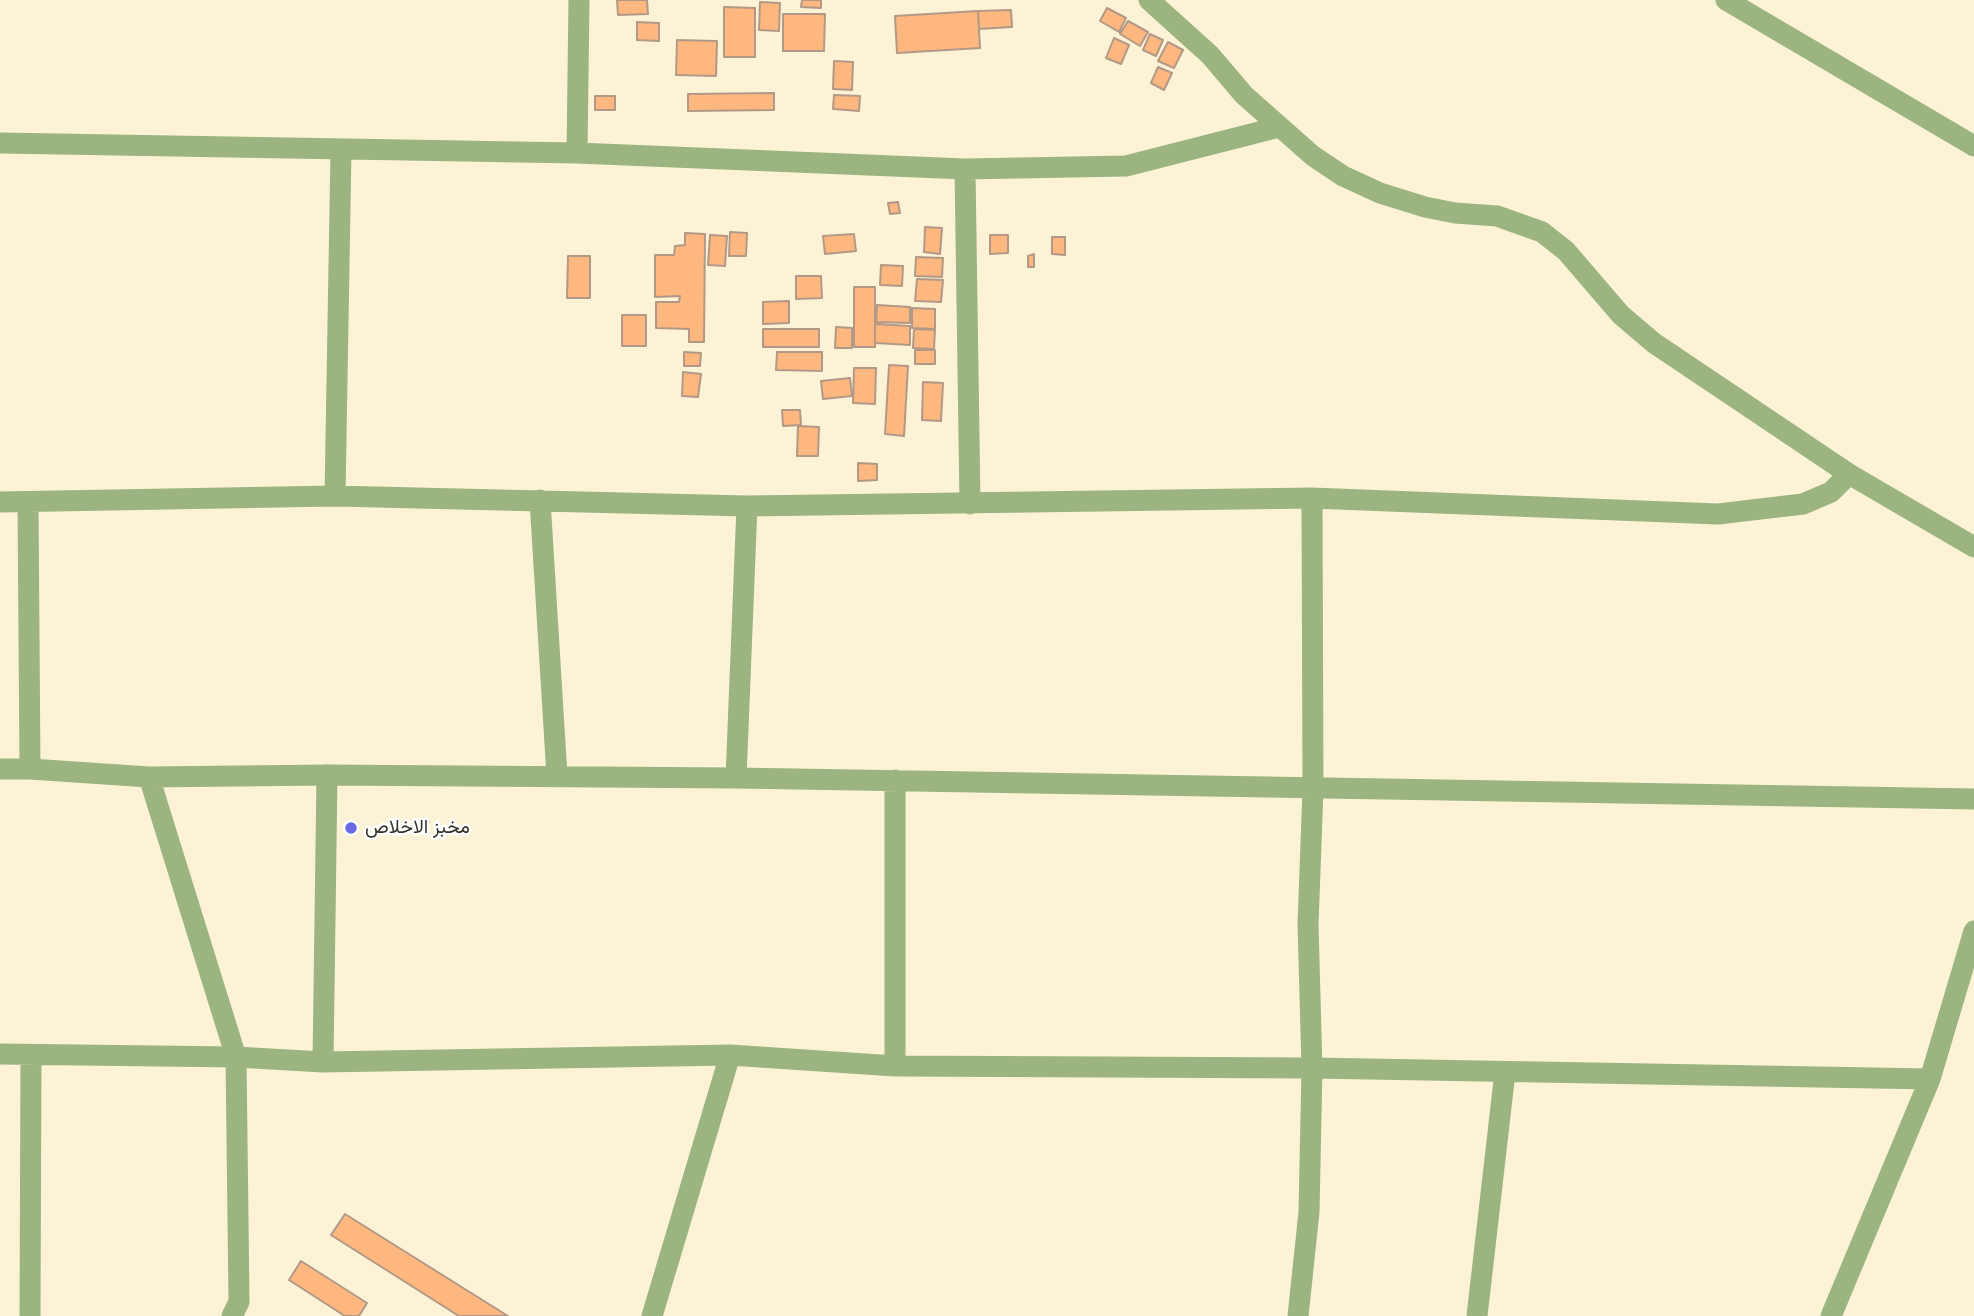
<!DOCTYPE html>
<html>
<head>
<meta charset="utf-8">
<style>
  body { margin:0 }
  canvas { display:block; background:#fcf3d6 }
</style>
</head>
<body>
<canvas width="1974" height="1316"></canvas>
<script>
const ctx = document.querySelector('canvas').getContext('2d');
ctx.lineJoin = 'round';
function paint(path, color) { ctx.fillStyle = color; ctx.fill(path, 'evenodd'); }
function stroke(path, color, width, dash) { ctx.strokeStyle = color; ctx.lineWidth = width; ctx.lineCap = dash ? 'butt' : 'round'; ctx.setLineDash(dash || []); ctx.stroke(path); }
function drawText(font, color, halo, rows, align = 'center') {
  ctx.font = font + ' "Nunito Sans",Vazirmatn,sans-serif'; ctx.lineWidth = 5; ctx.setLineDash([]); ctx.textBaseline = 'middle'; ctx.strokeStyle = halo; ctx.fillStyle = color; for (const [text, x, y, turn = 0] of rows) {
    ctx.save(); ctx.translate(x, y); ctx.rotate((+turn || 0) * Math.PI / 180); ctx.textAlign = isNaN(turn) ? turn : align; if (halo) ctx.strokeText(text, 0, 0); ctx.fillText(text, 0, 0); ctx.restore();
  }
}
const building = new Path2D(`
  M617,0H647L648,14L618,15Z
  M802,0H821V8L801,7Z
  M760,2L780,3L779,31L759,30Z
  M724,7L755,8V57H724Z
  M1107,8L1126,18L1119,32L1100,21Z
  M1011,10L1012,27L979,29L978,11Z
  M978,11L980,48L897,53L895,16Z
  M783,14H825L824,51H783Z
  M1128,21L1148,32L1140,46L1120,34Z
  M637,22L659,23V41L637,40Z
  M1150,34L1163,40L1156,56L1143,50Z
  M1114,38L1129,45L1121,64L1106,58Z
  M677,40L717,41L716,76L676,75Z
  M1168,42L1183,50L1174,68L1158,61Z
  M834,61L853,62L852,90L833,89Z
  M1158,67L1172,73L1164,90L1151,83Z
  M774,93V110L688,111V94Z
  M834,95L860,96L859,111L833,109Z
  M595,96H615V110H595Z
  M898,202L900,213L890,214L888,203Z
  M925,227L942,228L940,254L924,252Z
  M730,232L747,233L746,256H729Z
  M685,233L705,234L704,342H689V329L656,328V302H679L680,296L655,297V255H674L675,246L685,245Z
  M854,234L856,251L825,254L823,236Z
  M710,235L727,236L725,266L708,265Z
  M990,235H1008V253L990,254Z
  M1052,237H1065V255L1052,254Z
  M1034,254V267H1028V256Z
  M568,256H590V298H567Z
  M916,257L943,258L942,277L915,276Z
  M881,265L903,266L902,286L880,285Z
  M796,276H821L822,298L796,299Z
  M917,279L943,280L941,302L915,301Z
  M854,287H875V347H854Z
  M789,301V323L763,324V302Z
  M877,305L910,307V323L876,322Z
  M912,308L935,309V329L912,328Z
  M622,315H646V346H622Z
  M875,324L910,326V345L875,343Z
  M836,327L852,328V348H835Z
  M763,329H819V347H763Z
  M914,329L935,330L934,349L913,348Z
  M915,350H935V364H915Z
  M684,352L701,353L700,366H684Z
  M777,352H822V371L776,370Z
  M889,365L908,366L904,436L885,434Z
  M854,368H876L875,404L853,403Z
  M683,372L701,374L698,397L682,396Z
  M850,378L852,396L823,399L821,381Z
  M923,382L943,383L941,421L922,420Z
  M782,410H800L801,425L783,426Z
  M798,426L819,427L818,456H797Z
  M858,463L877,464V480L858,481Z
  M345,1214L508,1316H459L331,1235Z
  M301,1261L367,1303L359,1316H345L289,1280Z`);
paint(building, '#feb77f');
stroke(building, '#b29987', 2);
stroke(new Path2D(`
  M1149,0L1210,55L1244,95L1313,156L1343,176L1380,193L1425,207L1455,213L1497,216L1542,232L1566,251L1621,315L1654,343L1849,474L1974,547
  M1726,0L1974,146
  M0,143L577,153L965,169L1126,166L1279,127
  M577,153L579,0
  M965,169L970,504
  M335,496L341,150
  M540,500L557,776
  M0,502L335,496L747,506L1312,498L1718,514L1803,504L1831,492L1849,474
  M28,503L30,769
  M0,769H30L149,777L327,775L736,778L1974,799
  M149,777L236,1057L239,1302L232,1316
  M736,778L747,506
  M895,780V1066
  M0,1054L236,1057L323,1062L730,1055L895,1066L1312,1068L1930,1079L1974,931
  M323,1062L327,775
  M30,1316L31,1055
  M652,1316L730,1055
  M1298,1316L1309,1212L1312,1068L1308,925L1313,789L1312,498
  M1477,1316L1505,1072
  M1831,1316L1930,1079`), '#9cb480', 21);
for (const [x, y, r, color] of [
  [351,828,7,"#696ae3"]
]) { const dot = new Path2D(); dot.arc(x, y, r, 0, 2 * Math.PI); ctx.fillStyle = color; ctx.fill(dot); stroke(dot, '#fff', 2.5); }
drawText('19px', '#353227', '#fff', [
  ["مخبز الاخلاص",365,828]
], 'left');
</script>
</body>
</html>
